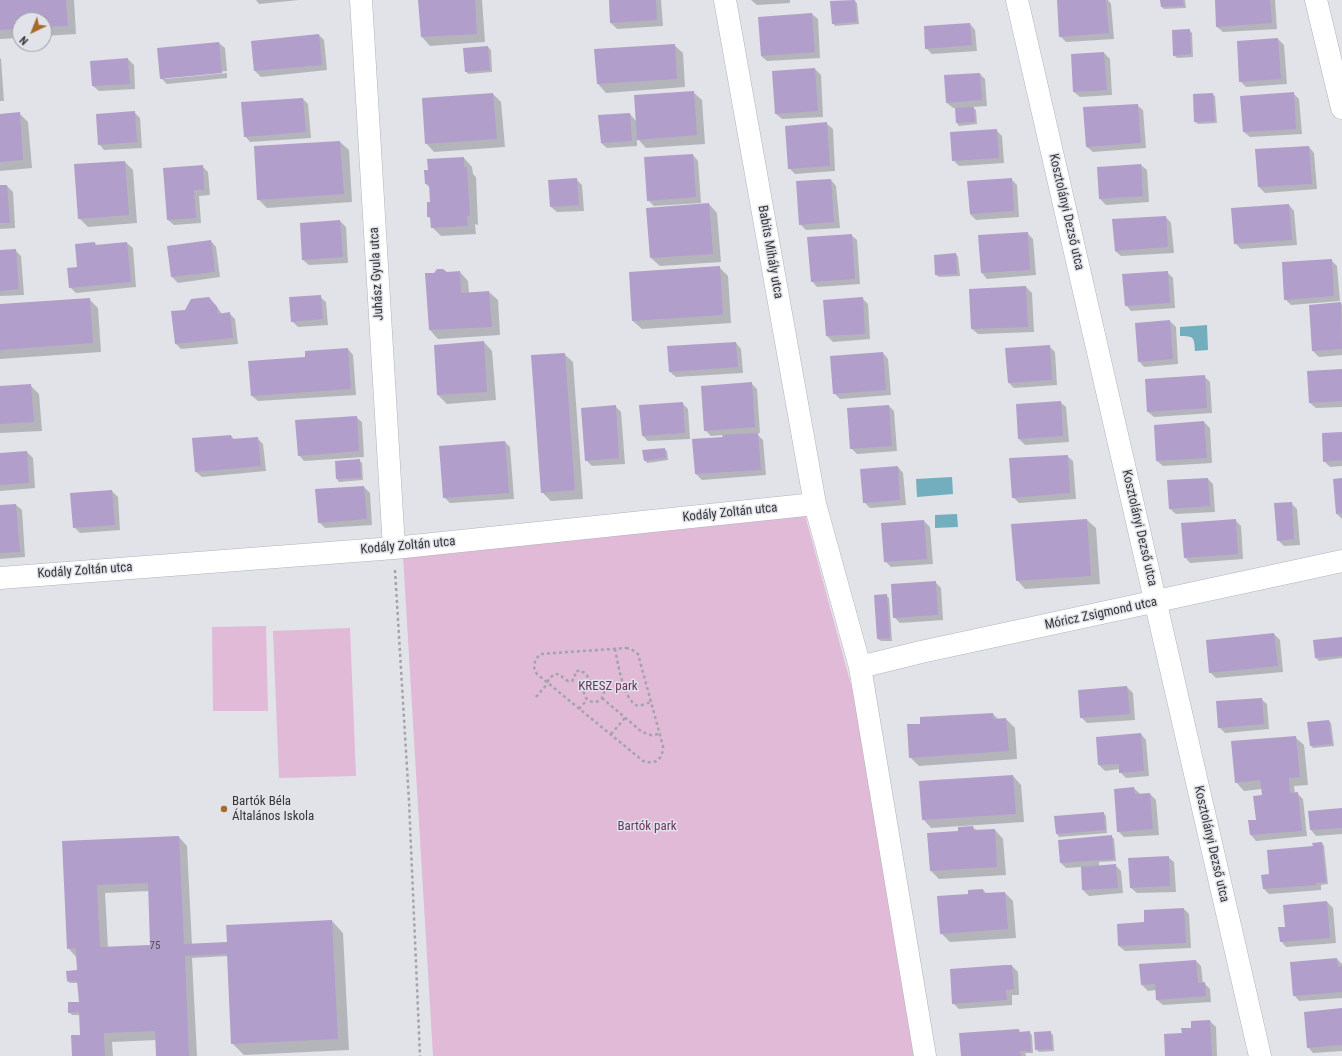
<!DOCTYPE html>
<html>
<head>
<meta charset="utf-8">
<style>
  body { margin:0 }
  #map { position:relative; width:1342px; height:1056px; overflow:hidden; background:#e1e3e9; font-family:"Roboto Condensed",sans-serif }
  canvas { display:block }
  .north { position:absolute; left:12px; top:12px; width:40px; height:40px; box-sizing:border-box; background:#e1e3e9; border:1px solid #9c9ea2; border-radius:50%; rotate:223deg; font-size:11px; font-weight:700; line-height:16px; text-align:center; color:#353638 }
  .north::after { content:''; display:block; margin:auto; width:14px; height:18px; background:#a66c2b; clip-path:polygon(50% 0,100% 100%,50% 72%,0 100%) }
</style>
</head>
<body>
<div id="map">
<canvas width="1342" height="1056"></canvas>
<div class="north">N</div>
</div>
<script>
const ctx = document.querySelector('canvas').getContext('2d');
ctx.lineJoin = 'round';
function paint(path, color) { ctx.fillStyle = color; ctx.fill(path, 'evenodd'); }
function stroke(path, color, width, dash) { ctx.strokeStyle = color; ctx.lineWidth = width; ctx.lineCap = dash ? 'butt' : 'round'; ctx.setLineDash(dash || []); ctx.stroke(path); }
function drawText(font, color, halo, rows, align = 'center') {
  ctx.font = font + ' "Roboto Condensed",sans-serif'; ctx.lineWidth = 3; ctx.setLineDash([]); ctx.textBaseline = 'middle'; ctx.strokeStyle = halo; ctx.fillStyle = color; for (const [text, x, y, turn = 0] of rows) {
    ctx.save(); ctx.translate(x, y); ctx.rotate((+turn || 0) * Math.PI / 180); ctx.textAlign = isNaN(turn) ? turn : align; if (halo) ctx.strokeText(text, 0, 0); ctx.fillText(text, 0, 0); ctx.restore();
  }
}
paint(new Path2D(`
  M805,515L857,707L917,1056H433L403,556Z
  M266,626L268,711H213L212,627Z
  M350,628L356,776L279,778L273,631Z`), '#e0bad6');
paint(new Path2D(`
  M1207,325L1208,350L1195,351C1194,337 1194,336 1180,336V327Z
  M952,477L953,494L917,497L916,479Z
  M957,514L958,527L935,528V515Z`), '#72aebd');
paint(new Path2D(`
  M0,0H74L76,34L44,36V20H20V38L0,39Z
  M256,0H299L259,4Z
  M419,0H482L485,42L430,46L422,37Z
  M610,0H661L663,26L617,29L611,23Z
  M751,0H790V3L757,5Z
  M1074,0H1108L1111,4L1114,39L1066,42L1060,36Z
  M1161,0H1185L1186,8L1164,9L1162,7Z
  M1216,0H1275L1277,29L1223,32L1217,27Z
  M855,1L857,3L859,24L835,26L833,23Z
  M812,14L818,19L820,58L767,61L761,56Z
  M970,24L975,30L977,51L932,54L926,48Z
  M1189,30L1192,33L1193,57L1177,58L1174,55Z
  M319,35L324,40L327,70L261,77L255,71Z
  M1278,39L1284,45L1287,84L1246,87L1240,81Z
  M219,43L225,48L227,71L165,77V79L227,73V78L167,84L161,78Z
  M674,45L683,53L685,87L606,93L598,84Z
  M488,47L491,50L492,72L468,74L466,71Z
  M1104,53L1110,59L1112,95L1080,97L1074,92Z
  M0,58L1,59L4,101H0Z
  M128,59L134,65L135,89L99,91L93,86Z
  M815,69L821,75L823,117L782,119L776,114Z
  M980,74L985,79L987,106L972,107L976,110L977,124L959,126L957,123L956,108H953L947,103Z
  M693,92L702,100L705,144L646,148L637,138V146L607,148L601,143L630,114L636,121Z
  M1293,93L1299,99L1302,134L1250,137L1244,132Z
  M493,94L501,102L505,147L434,152L426,143Z
  M1212,94L1215,96L1217,123L1198,124L1195,122Z
  M303,99L308,104L311,138L250,142L245,136Z
  M1137,105L1143,110L1146,148L1093,152L1087,147Z
  M134,112L140,118L142,148L104,150L99,144Z
  M20,114L28,122L32,168L0,171V115Z
  M827,124L833,129L835,171L795,174L789,168Z
  M996,130L1002,136L1004,163L959,166L953,160Z
  M340,142L349,150L352,202L267,208L258,199L255,147Z
  M1309,147L1314,153L1317,189L1265,193L1259,187Z
  M693,155L698,161L701,203L654,206L648,200Z
  M464,158L472,167L473,174L476,177L478,225L475,224L476,234L441,236L432,227L431,219L428,216L431,203L430,188L426,184Z
  M125,162L133,170L137,223L88,227L79,218Z
  M1141,165L1147,170L1149,202L1106,205L1100,199Z
  M202,166L208,172L210,195L199,196L201,223L174,225L168,220Z
  M576,179L582,185L584,211L557,212L551,207Z
  M1011,179L1017,185L1019,217L976,220L970,214Z
  M831,180L836,186L840,228L806,230L800,224Z
  M0,186H7L13,192L15,228L0,229Z
  M709,204L717,213L721,262L660,266L651,258Z
  M1289,205L1294,211L1297,245L1241,249L1235,243Z
  M1166,217L1171,223L1174,253L1121,256L1115,251Z
  M340,221L346,227L348,263L309,265L303,260Z
  M1027,233L1033,239L1036,275L987,279L982,273Z
  M851,235L857,240L860,284L817,287L812,281Z
  M211,241L216,247L220,277L178,283L172,277L168,246Z
  M95,243L97,246L127,243L133,248L136,287L76,293L70,287L78,268Z
  M15,250L21,256L24,295L0,296V251Z
  M956,254L958,257L960,276L939,277L936,275Z
  M1331,260L1337,266L1340,301L1291,305L1285,299Z
  M719,267L728,276L731,323L642,329L633,321Z
  M460,272L468,281L469,293L489,292L498,300L500,335L438,339L430,330L446,273Z
  M1167,272L1173,278L1175,308L1131,311L1126,305Z
  M1026,287L1032,293L1034,332L978,334L972,329Z
  M320,297L326,302L328,325L298,327L292,321Z
  M862,298L868,304L870,339L833,342L827,336Z
  M89,299L98,308L101,352L0,359V305Z
  M1341,303L1342,305V355L1319,357L1313,351Z
  M215,304L222,314L229,313L235,319L238,344L181,349L176,344L186,311Z
  M1170,321L1176,327L1178,364L1144,367L1139,361Z
  M484,342L492,351L496,400L447,404L438,395L435,346Z
  M736,343L741,349L743,373L676,377L670,372Z
  M1049,346L1055,352L1057,385L1014,388L1008,382Z
  M348,349L353,355L356,395L258,401L252,396L306,358Z
  M883,353L888,359L891,395L840,399L834,393Z
  M564,354L573,362L583,499L551,501L542,492Z
  M1342,370V407L1316,408L1310,403Z
  M1204,376L1210,382L1212,413L1154,417L1148,412Z
  M751,383L757,389L760,433H756L763,440L766,475L702,480L696,474L693,440L724,438L723,435L711,436L705,430Z
  M30,385L39,394L42,431L0,433V387Z
  M1060,402L1066,407L1069,442L1025,445L1019,439L1017,405Z
  M682,403L688,409L690,439L648,441L643,436Z
  M615,406L621,412L625,464L592,466L586,460Z
  M889,406L894,411L897,451L857,454L851,448Z
  M356,417L362,422L364,457L304,461L299,455Z
  M1204,422L1210,428L1212,463L1163,466L1157,461Z
  M1342,433V466L1330,467L1324,461Z
  M231,436L235,440L257,438L263,444L266,471L202,477L196,472Z
  M505,442L510,447L514,499L450,503L444,497Z
  M664,449L667,451L668,460L647,463L645,460Z
  M27,452L33,458L35,488L0,491V454Z
  M1067,456L1073,461L1076,499L1019,503L1013,497Z
  M359,460L362,463L363,480L339,482L337,479L336,462Z
  M898,467L903,473L906,505L870,508L864,502Z
  M1208,479L1213,484L1215,512L1176,514L1170,509Z
  M1342,479V519L1336,513Z
  M364,487L370,493L372,525L325,528L319,522Z
  M112,491L118,497L120,530L80,533L74,527Z
  M1291,503L1297,509L1300,545L1284,546L1278,540Z
  M16,505L22,510L25,557L0,559V506Z
  M1087,520L1096,528L1100,584L1025,589L1017,580Z
  M1235,520L1241,526L1243,559L1190,563L1185,557Z
  M924,521L930,527L933,564L891,567L885,561Z
  M935,582L941,588L943,620L900,623L894,617Z
  M886,595L889,598L892,641H881L878,639Z
  M1274,634L1280,640L1283,672L1216,678L1210,672Z
  M1342,638V658L1319,661L1316,658L1314,641Z
  M1127,687L1133,693L1135,720L1087,723L1081,717Z
  M1261,699L1267,704L1269,729L1225,733L1219,727Z
  M993,714L999,720L1006,719L1015,728L1017,759L919,766L910,757L922,725Z
  M1329,721L1331,723L1334,746L1313,748L1311,746Z
  M1141,734L1146,740L1149,776L1126,778L1120,772V769L1105,771L1099,765Z
  M1295,737L1304,745L1308,785L1294,786L1295,793H1297L1303,799L1307,836L1256,841L1251,835L1257,821L1263,796L1262,789L1244,791L1236,782Z
  M1013,776L1021,785L1024,822L931,828L923,819Z
  M1134,788L1140,794H1150L1156,800L1159,835L1124,837L1118,831Z
  M1342,809V834L1316,836L1311,830Z
  M1103,813L1106,816L1107,833L1059,837L1057,834Z
  M973,827L977,831L995,830L1003,839L1006,875L939,879L931,871L959,832Z
  M1111,836L1114,839L1116,861L1099,862V866L1115,865L1121,871L1123,893L1089,896L1083,890L1082,867L1066,868L1061,863Z
  M179,837L187,846L192,945L226,943L332,921L343,933L349,1050L244,1055L232,1043L228,956L192,958L197,1056H157L156,1040L112,1042L113,1056H73L81,1036L80,1015H72L69,1012L80,1004L79,983H70L67,981L78,973L76,957L68,948L63,842ZM149,891L151,946L108,948L105,893Z
  M1322,843L1324,846L1328,884L1321,885V890L1269,894L1264,889L1270,875Z
  M1168,857L1174,862L1176,892L1137,893L1131,888Z
  M983,890L987,894L1005,893L1013,901L1016,938L950,942L941,933L969,895Z
  M1327,902L1333,908L1336,943L1286,947L1281,941Z
  M1184,909L1189,914L1191,948L1125,951L1119,946L1145,923Z
  M1337,959L1342,964V998L1299,1001L1294,995Z
  M1196,961L1201,966L1203,984L1204,983L1210,989L1211,1002L1163,1005L1157,1000L1156,990L1148,991L1142,985Z
  M1012,966L1018,972L1019,995H1012V1005L959,1009L953,1003Z
  M1342,1009V1051L1313,1053L1308,1047Z
  M1210,1021L1216,1027L1217,1056H1166L1183,1034Z
  M1019,1030L1021,1033L1029,1032L1032,1035L1033,1053H1025L1026,1056H962Z
  M1050,1032L1053,1035L1054,1051L1039,1052L1036,1049Z`), '#0003');
paint(new Path2D(`
  M0,0H66L68,26L44,27V20H20V29L0,30Z
  M418,0H475L477,34L421,37Z
  M609,0H656L657,20L610,23Z
  M855,0L857,22L832,24L830,1Z
  M1057,0H1106L1109,33L1059,37Z
  M1160,0H1183L1184,6L1161,7Z
  M1215,0H1270L1272,23L1216,27Z
  M812,13L815,52L761,56L758,17Z
  M970,23L972,45L925,49L924,26Z
  M1190,29L1191,54L1173,56L1172,30Z
  M319,34L322,65L254,71L251,41Z
  M1278,38L1281,79L1239,82L1237,41Z
  M219,42L222,73L160,79L157,48Z
  M675,44L677,79L597,84L594,49Z
  M488,46L490,70L465,72L463,48Z
  M1104,52L1107,90L1073,92L1071,54Z
  M128,58L130,84L92,86L90,61Z
  M815,68L818,111L775,114L772,71Z
  M980,73L982,100L946,103L944,75Z
  M694,91L697,135L637,140L634,95Z
  M1294,92L1296,129L1243,132L1240,96Z
  M493,93L497,139L425,144L422,98Z
  M1213,93L1215,121L1194,122L1193,94Z
  M303,98L306,132L244,137L241,102Z
  M1138,104L1141,143L1086,147L1083,107Z
  M974,107L975,122L956,123L955,108Z
  M135,111L137,142L98,145L96,114Z
  M20,112L23,160L0,162V114Z
  M630,113L632,141L601,143L598,115Z
  M827,122L830,166L788,169L785,126Z
  M997,129L999,158L952,161L950,132Z
  M340,141L344,194L257,200L254,146Z
  M1309,146L1312,184L1258,187L1255,149Z
  M693,154L696,197L647,201L644,157Z
  M464,157V167H467L470,216H467L468,226L431,228L430,217H427V202H430L429,184H425L424,170H428L427,159Z
  M125,161L129,215L78,219L74,164Z
  M1141,164L1143,196L1099,199L1097,167Z
  M203,165L204,190H194L196,218L167,220L163,168Z
  M577,178L579,205L550,207L548,180Z
  M1012,178L1014,211L970,214L967,181Z
  M831,179L834,222L799,225L796,181Z
  M0,185H7L10,223H0Z
  M709,203L713,254L650,258L646,208Z
  M1289,204L1292,240L1234,244L1231,208Z
  M1166,216L1168,247L1115,251L1112,219Z
  M340,220L343,257L302,260L300,223Z
  M1028,232L1030,270L981,273L978,235Z
  M852,234L855,279L811,282L807,237Z
  M211,240L215,272L171,277L167,246Z
  M95,242V245L127,242L131,282L69,288L67,268L77,267L75,244Z
  M16,249L19,289L0,291V250Z
  M956,253L957,274L935,275L934,255Z
  M1332,259L1334,296L1284,300L1282,262Z
  M720,266L723,315L632,321L629,272Z
  M437,269H443L447,272L460,271L461,293L489,291L492,327L429,330L425,273H434Z
  M1168,271L1170,303L1125,306L1122,274Z
  M1026,286L1028,327L971,329L969,289Z
  M321,295L323,319L291,322L289,297Z
  M209,297L217,307L218,314L230,312L233,338L175,344L171,311L185,310L191,299Z
  M863,297L865,334L826,336L823,300Z
  M90,298L93,343L0,350V304Z
  M1341,302L1342,349L1312,351L1309,305Z
  M1170,320L1173,359L1138,362L1135,323Z
  M484,341L487,392L437,395L434,345Z
  M736,342L738,367L669,372L667,346Z
  M1050,345L1052,380L1008,383L1005,348Z
  M348,348L351,389L251,396L248,361L305,357V351Z
  M883,352L886,390L833,394L830,356Z
  M565,353L575,490L541,493L531,355Z
  M1342,369V401L1309,403L1307,371Z
  M1205,375L1207,408L1147,412L1145,379Z
  M752,382L755,427L704,431L701,386Z
  M31,384L34,422L0,424V386Z
  M1061,401L1063,436L1018,439L1016,404Z
  M683,402L685,433L642,436L639,405Z
  M616,405L619,458L585,461L581,408Z
  M889,405L892,446L850,449L847,408Z
  M357,416L359,451L298,456L295,420Z
  M1204,421L1207,458L1156,461L1154,425Z
  M1342,432V460L1323,462L1322,433Z
  M758,433L761,470L695,474L692,439L723,437L722,435Z
  M231,435L232,439L258,437L261,466L195,472L192,438Z
  M505,441L509,493L443,498L439,446Z
  M665,448L666,458L644,461L642,450Z
  M27,451L29,483L0,485V453Z
  M1068,455L1070,493L1012,498L1009,458Z
  M360,459L361,478L336,479L335,461Z
  M898,466L900,500L863,503L860,469Z
  M1208,478L1210,506L1169,509L1167,480Z
  M1342,478V513L1336,514L1333,479Z
  M364,486L367,519L318,523L315,489Z
  M112,490L115,525L73,528L70,493Z
  M1292,502L1294,539L1277,541L1274,503Z
  M16,504L20,552L0,553V505Z
  M1087,519L1091,576L1016,581L1011,524Z
  M1236,519L1238,554L1184,558L1181,523Z
  M924,520L927,559L884,562L881,523Z
  M936,581L938,615L893,618L891,584Z
  M887,594L890,638L877,639L874,595Z
  M1274,633L1278,666L1209,673L1206,640Z
  M1342,637V656L1315,658L1313,640Z
  M1127,686L1130,714L1080,718L1078,690Z
  M1262,698L1264,724L1218,728L1216,701Z
  M993,713L994,719L1006,718L1009,751L909,758L907,724H920V717Z
  M1329,720L1332,744L1310,746L1307,722Z
  M1141,733L1144,771L1119,773V764L1098,765L1096,737Z
  M1296,736L1300,777L1289,778L1290,793L1298,792L1302,831L1250,835L1248,820H1256L1253,796L1262,795L1260,780L1235,783L1231,741Z
  M1013,775L1016,814L922,820L919,781Z
  M1134,787L1135,794L1150,793L1153,829L1117,832L1114,789Z
  M1342,808V828L1310,830L1308,811Z
  M1104,812L1105,830L1056,834L1054,816Z
  M973,826V830L995,829L997,867L930,871L927,833L958,831V827Z
  M1112,835L1114,859L1060,863L1058,840Z
  M179,836L184,944L227,942L226,925L332,920L338,1039L231,1044L227,954L185,956L189,1056H156L155,1031L104,1033L105,1056H72L71,1035H80L79,1012L68,1013V1002H79L77,981H67L66,971L77,970L76,948L67,949L62,841ZM148,883L150,945L100,947L97,885Z
  M1322,842L1326,882L1316,883V885L1263,889L1261,875L1269,874L1267,850L1313,846L1312,843Z
  M1169,856L1170,886L1130,888L1128,858Z
  M1116,864L1118,888L1082,890L1081,867Z
  M983,889L984,893L1005,892L1008,929L940,934L937,896L968,894V890Z
  M1327,901L1330,938L1280,942L1278,927H1285L1283,905Z
  M1184,908L1186,943L1118,946L1117,924L1144,922V910Z
  M1337,958L1338,967L1342,966V992L1293,996L1290,962Z
  M1196,960L1198,983L1205,982L1206,996L1156,1000L1155,984L1141,985L1139,964Z
  M1005,965H1012L1014,989L1006,990L1007,1000L952,1004L950,969Z
  M1342,1008V1045L1307,1048L1304,1012Z
  M1210,1020L1212,1056H1165L1164,1034L1182,1033L1181,1028H1191V1021Z
  M1019,1029V1032L1030,1031L1031,1051H1020L1021,1056H961L959,1033Z
  M1051,1031L1052,1049L1035,1050L1034,1032Z`), '#b19eca');
const street = new Path2D(`
  M361,0L394,548
  M725,0L815,504L860,667L925,1056
  M1017,0L1260,1056
  M1316,0L1342,108
  M0,578L394,548L815,504
  M860,667L921,652L1342,561`);
stroke(street, '#b1b3b8', 23);
stroke(new Path2D(`
  M395,570L409,801L420,1056
  M626,648L631,649L638,654L663,746C663,759 656,765 643,761L537,674C532,667 534,661 540,654Z
  M615,649C618,663 623,698 636,705C640,707 647,703 651,702
  M584 692a10 10 0 1 1 20 0a10 10 0 1 1-20 0Z
  M547,682C557,669 557,674 568,681H572L575,677V672L580,670L586,674L591,682
  M536,697L548,683
  M602,698L642,732L651,735L660,734
  M579,709L587,700
  M611,734L625,718`), '#a3a4a9', 2.5, [3, 3]);
stroke(street, '#fff', 22);
for (const [x, y, r, color] of [
  [224,809,4,"#a66c2b"]
]) { const dot = new Path2D(); dot.arc(x, y, r, 0, 2 * Math.PI); ctx.fillStyle = color; ctx.fill(dot); stroke(dot, '#e1e3e9', 1.5); }
drawText('11px', '#54505c', null, [
  ["75",155,946]
]);
drawText('13px', '#353638', '#e1e3e9', [
  ["Kosztolányi Dezső utca",1066,212,77],
  ["Babits Mihály utca",770,252,80],
  ["Juhász Gyula utca",377,274,-93],
  ["Kodály Zoltán utca",730,513,-6],
  ["Kosztolányi Dezső utca",1139,528,77],
  ["Kodály Zoltán utca",408,546,-5],
  ["Kodály Zoltán utca",85,571,-4],
  ["Móricz Zsigmond utca",1101,614,-12],
  ["Kosztolányi Dezső utca",1211,844,77]
]);
drawText('13px', '#6b3661', '#e1e3e9', [
  ["KRESZ park",608,687],
  ["Bartók park",647,827]
]);
drawText('13px', '#353638', '#e1e3e9', [
  ["Bartók Béla",232,802],
  ["Általános Iskola",232,817]
], 'left');
</script>
</body>
</html>
